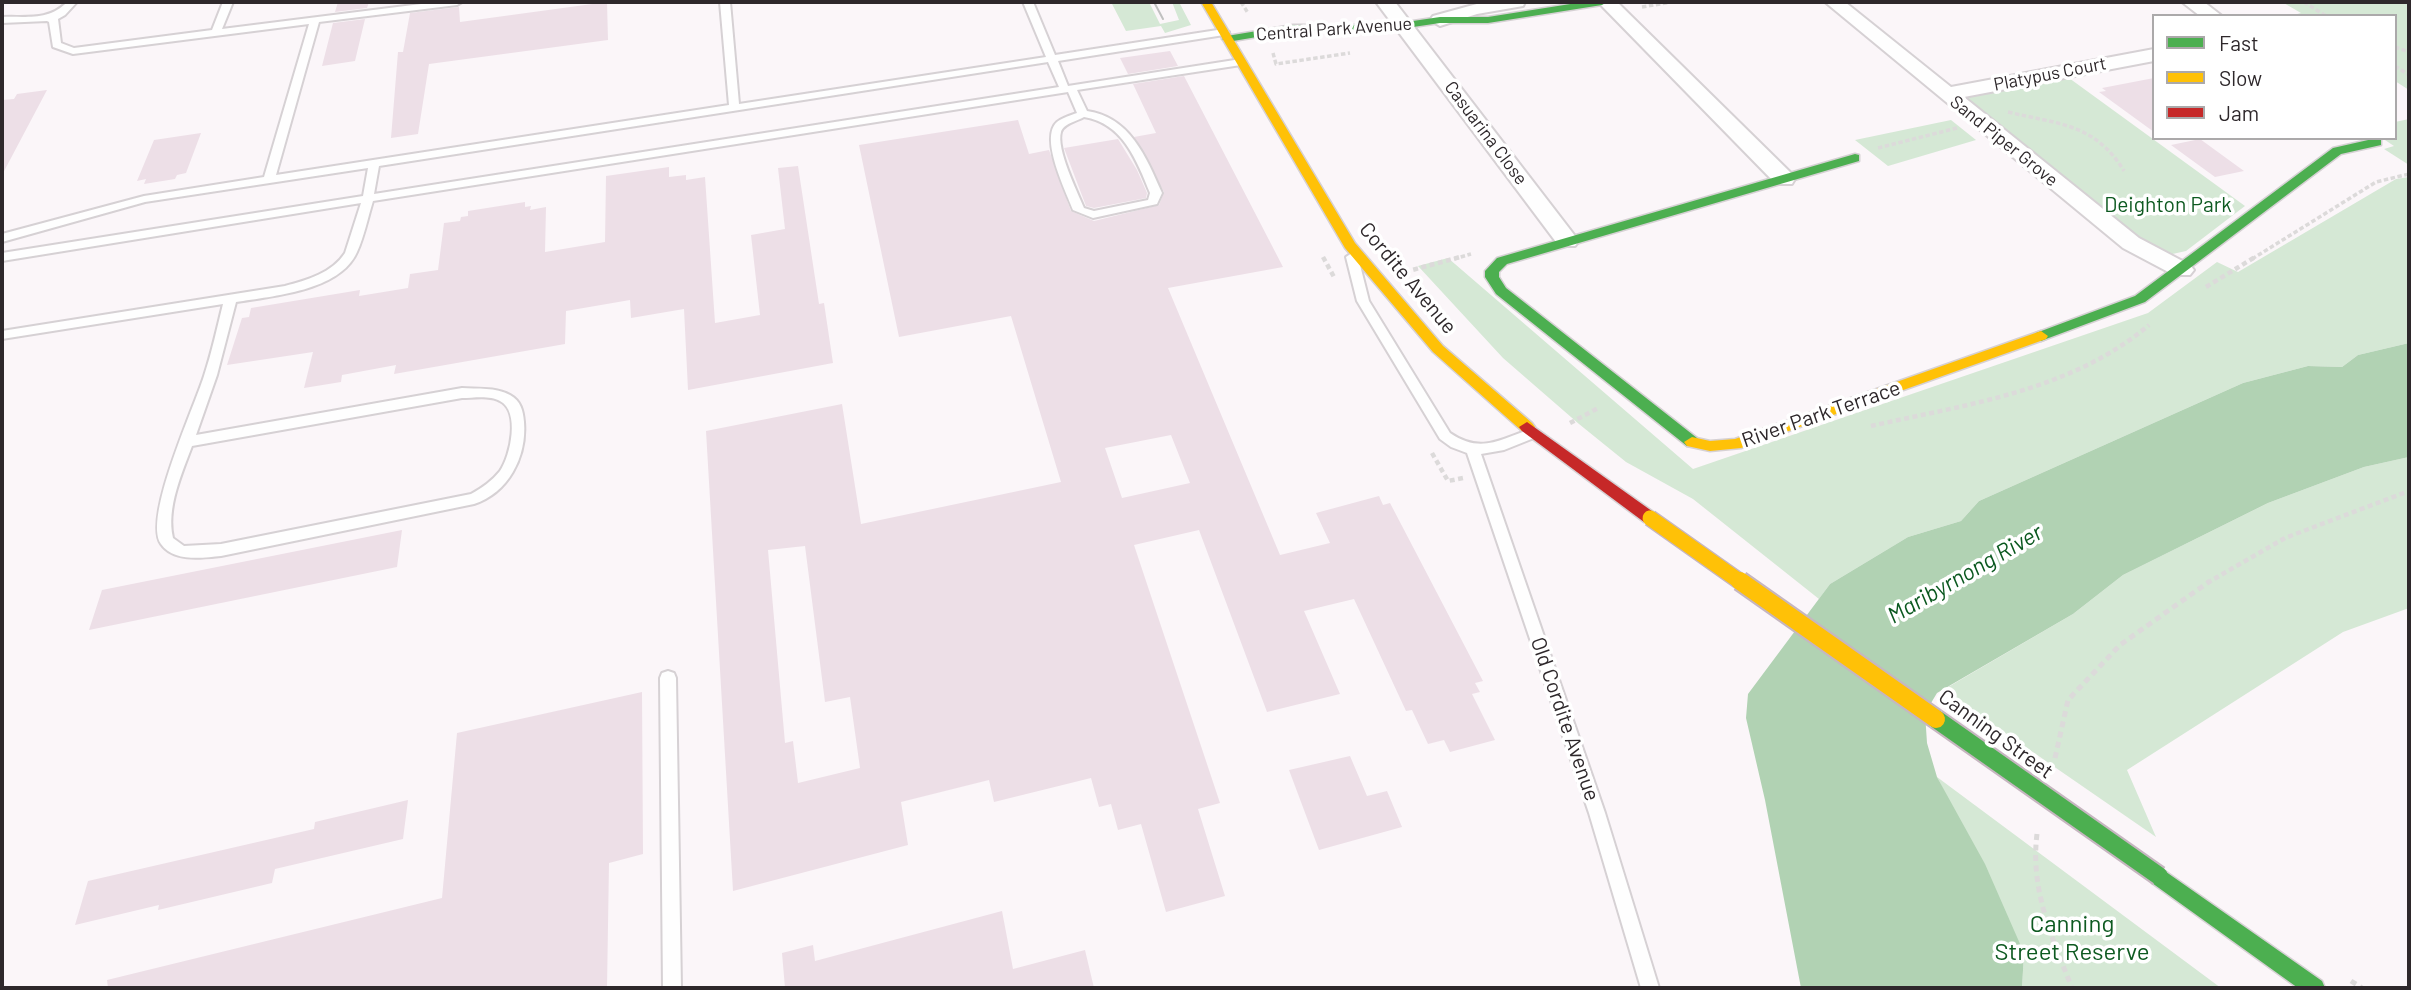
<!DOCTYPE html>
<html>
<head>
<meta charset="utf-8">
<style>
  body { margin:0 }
  #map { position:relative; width:2411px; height:990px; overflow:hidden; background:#fbf6f9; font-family:Barlow,sans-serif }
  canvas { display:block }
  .frame { position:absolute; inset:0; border:4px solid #2e282b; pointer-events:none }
  .legend { position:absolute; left:2152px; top:14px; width:245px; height:126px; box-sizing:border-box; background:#fff; border:2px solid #aba9aa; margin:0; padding:9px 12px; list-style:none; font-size:21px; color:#2e282b }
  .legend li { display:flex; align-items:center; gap:14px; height:35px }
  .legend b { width:35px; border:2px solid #aba9aa }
</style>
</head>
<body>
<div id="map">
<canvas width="2411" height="990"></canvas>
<div class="frame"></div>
<ul class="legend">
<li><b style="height:9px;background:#4caf50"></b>Fast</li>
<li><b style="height:9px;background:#ffc107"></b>Slow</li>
<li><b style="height:9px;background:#c62828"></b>Jam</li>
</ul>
</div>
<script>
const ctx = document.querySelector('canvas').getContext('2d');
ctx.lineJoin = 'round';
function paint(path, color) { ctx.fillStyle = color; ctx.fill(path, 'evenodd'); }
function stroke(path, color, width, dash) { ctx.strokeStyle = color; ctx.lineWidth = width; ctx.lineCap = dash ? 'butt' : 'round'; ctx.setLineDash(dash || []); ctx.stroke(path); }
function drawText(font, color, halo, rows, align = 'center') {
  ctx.font = font + ' Barlow,sans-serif'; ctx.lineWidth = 7; ctx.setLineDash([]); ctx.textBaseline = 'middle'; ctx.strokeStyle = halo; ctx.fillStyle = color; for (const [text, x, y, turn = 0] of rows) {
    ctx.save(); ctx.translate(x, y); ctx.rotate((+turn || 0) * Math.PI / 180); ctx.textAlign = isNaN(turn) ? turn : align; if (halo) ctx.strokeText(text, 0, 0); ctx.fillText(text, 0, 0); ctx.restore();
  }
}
paint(new Path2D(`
  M1111,2H1149L1160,24L1179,20L1172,2H1179L1191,25L1165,33L1161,26L1126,31Z
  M2282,2H2409V90L2395,81V16H2290L2301,13Z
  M2069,78L2245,206L2186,251L2168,255L2145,243L1961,98Z
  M2409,119V165L2384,149L2394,146L2382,138H2395V122Z
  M1951,120L1976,140L1888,166L1855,140Z
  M2409,177V343L2358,355L2342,367L2308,366L2243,383L1979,501L1961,521L1908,537L1830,584L1819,599L1693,499L1626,462L1579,424L1503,358L1418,266L1448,258L1693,469L2148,313L2217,262L2238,272L2396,179Z
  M2409,457V608L2343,632L2127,770L2156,837L1943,690L2073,614L2123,575L2268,503L2364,467Z
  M1937,777L2221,988H2022L2024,953Z`), '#d5e8d5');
paint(new Path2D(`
  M2409,343V457L2364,467L2268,503L2123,575L2073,614L1937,693L1925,713L1927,743L1937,777L1985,864L2024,953L2022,988H1801L1765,800L1746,718L1748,694L1830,584L1908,537L1961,521L1979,501L2243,383L2308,366L2342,367L2358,355Z`), '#b1d2b3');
paint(new Path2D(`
  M338,2H369L367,8L335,12Z
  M607,2L608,40L429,64L418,134L391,138L398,52H403L410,13L459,7L460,22Z
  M365,19L355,61L322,66L333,23Z
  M1170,51L1178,66L1128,74L1120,58Z
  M1184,76L1283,267L1168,288L1280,555L1330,543L1316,513L1379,496L1383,505L1390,503L1483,681L1475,683L1480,692L1472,694L1495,740L1450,752L1444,740L1428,744L1412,710L1406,711L1354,599L1304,611L1340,694L1267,712L1199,530L1134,545L1220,803L1198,809L1225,896L1166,912L1141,824L1118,830L1111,804L1099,807L1091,778L994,802L989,780L901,802L908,845L733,891L706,431L842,404L861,524L1061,482L1011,316L899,337L859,145L1018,120L1029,154L1049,150L1071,211L1094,221L1159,205L1164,192L1134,137L1156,133L1133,84ZM1171,435L1190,483L1122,498L1105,448ZM805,546L825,702L850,697L860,768L798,783L793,741L785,743L768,550Z
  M2154,78V132L2099,92L2106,91L2102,88Z
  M47,90L2,175V100L14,99L17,94Z
  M201,133L186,173L177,175L175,179L144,184L146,179L137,181L154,140Z
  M1118,139L1137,170L1147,193L1146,198L1094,208L1086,206L1064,148Z
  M2200,139L2244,171L2215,177L2171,145Z
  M798,166L819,304L824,303L833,363L688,390L684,309L631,318L630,300L566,311L565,344L394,374L396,365L342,375L341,382L304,388L313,352L227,365L242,318L249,317L251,308L360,290L359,296L408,288L410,274L438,270L444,223L460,221L461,217L468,216V211L525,202V207L531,206L530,210L546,207L545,252L605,242L606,176L669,167V177L686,175V180L705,177L715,323L760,315L751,235L785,229L778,168Z
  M402,530L397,567L89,630L102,590Z
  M642,692L643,854L609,863L607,988H108L107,980L442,898L457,733Z
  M1350,756L1367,796L1387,791L1402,827L1319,850L1289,770Z
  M408,800L403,839L275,869L272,883L158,910L159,905L75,925L88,881L314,829L315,822Z
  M1002,911L1013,969L1085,950L1094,988H785L782,953L813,945L815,961Z`), '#eddfe7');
const lane = new Path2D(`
  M67,2H77L65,15L58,19L61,43L74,48L212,30L223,2H233L222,29L437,2H462L457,5L319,22L276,175L729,105L720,2H730L739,104L1046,57L1023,2H1033L1055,55L1224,29L1229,32L1224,35L1058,61L1068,86L1241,59L1246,62L1241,65L1077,90L1087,111C1130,117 1146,157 1162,193L1157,204L1093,218L1073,210C1066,191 1039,138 1057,122C1062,118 1071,115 1077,113L1068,92L373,201C368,217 364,237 357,252C340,291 273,296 236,302L217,375L196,435L462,388C477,389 496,387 510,395C521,401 523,411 524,422C527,457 508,493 474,504L221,556C202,558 173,562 161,544C143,518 194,408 204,376C212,352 217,328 223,304L2,339V331L285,286C307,280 332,273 345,253L361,203L2,261V253L363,196L368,168L145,202L2,242V234L144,196L264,177L309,24L73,54L53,47L49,22L47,21L2,23V17C27,16 49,21 67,2ZM1048,62L1059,87L374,194L379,166ZM1084,117C1123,123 1137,161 1150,193L1148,200L1094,211L1084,208C1077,191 1056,149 1061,132C1063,124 1077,121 1084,117ZM462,398C473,398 490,395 500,401C520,411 511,455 500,471C492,481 482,488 471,494L221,544L184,546L173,538C166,508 182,473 192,446Z
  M1352,253L1358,257L1369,301L1450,433C1482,455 1502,438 1534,428L1541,433L1539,436L1504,450L1481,454L1605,813L1659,988H1641L1589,813L1467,453L1451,447L1440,439L1357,301L1346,257Z
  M668,671L674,673L676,678L681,988H663L660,678L662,673Z`);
const street = new Path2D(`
  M1376,2H1395L1575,236L1579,241L1575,246H1559Z
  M1484,2H1525L1523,6L1477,14L1440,26L1430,20L1433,16Z
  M1598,2H1617L1792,174L1795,179L1792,184H1776Z
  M1825,2H1845L1951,87L2154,49V61L1964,97L2139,238L2190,265L2194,270L2190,275H2174L2123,248Z
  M2182,2H2204L2222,16H2200Z`);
const fast = new Path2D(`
  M1583,2H1607L1602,5L1488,23H1440L1386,31H1293L1227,42L1222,39L1227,36L1293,25H1386L1440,17H1488Z
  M2377,138L2381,139V145L2341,154L2145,302L2046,339L2041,341L2034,336L2036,333L2135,296L2333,148Z
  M1855,154L1859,155V161L1507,264L1499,272V277L1506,288L1697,438L1700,442L1697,446H1687L1496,294L1485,277V271L1497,258Z
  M2159,867L2322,981L2325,988H2298L2152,883L2149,876L2152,869Z`);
const slow = new Path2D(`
  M1201,2H1211L1355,243L1443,346L1532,423L1535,427L1532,431H1522L1433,352L1345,248Z
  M2041,331L2048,336L2046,339L1741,448L1710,451L1687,446L1684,442L1692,437L1710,441L1735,439Z`);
const jam = new Path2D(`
  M1527,422L1656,514L1658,518L1656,522H1644L1522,431L1519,427Z`);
stroke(lane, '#d6d1d4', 4);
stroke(street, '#d6d1d4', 4);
stroke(fast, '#d6d1d4', 3);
stroke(slow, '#d6d1d4', 3);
stroke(jam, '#d6d1d4', 3);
stroke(new Path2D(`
  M1241,2L1248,13
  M2304,2L2326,16
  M1642,7L1672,2
  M2395,47L2409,52
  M1273,53L1276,64L1350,53
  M2395,66L2409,75
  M2008,112C2057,124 2095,123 2124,171
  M1878,148L1957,128
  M1454,259L1471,254
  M2252,259L2376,182L2409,174`), '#dcdada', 3.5, [4.5, 2.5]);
stroke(new Path2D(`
  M1323,257L1334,277
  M1405,272L1460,257
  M2206,287L2255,257
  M1570,423L1600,407
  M1871,426C1968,404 2071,391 2149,325
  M1432,453L1448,481L1463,478
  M2207,583L2285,538L2409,491`), '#dcdada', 4.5, [5, 3.5]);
stroke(new Path2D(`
  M2055,758L2068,700L2120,645L2210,581
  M2037,834C2030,889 2052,938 2072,988
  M2351,981L2362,988`), '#dcdada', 5, [6, 4.5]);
paint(lane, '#fefefe');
paint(street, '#fefefe');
paint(fast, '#4caf50');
paint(slow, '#ffc107');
paint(jam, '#c62828');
stroke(new Path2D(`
  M1154,2L1163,19`), '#c0c0c0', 2);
const fastBridge = new Path2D(`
  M1936,719L2159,876`);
const slowBridgeFar1 = new Path2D(`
  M1650,518L1742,583`);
const slowBridge = new Path2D(`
  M1740,581L1936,719`);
stroke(fastBridge, '#c6b6c0', 22, []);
stroke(slowBridgeFar1, '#c6b6c0', 18, []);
stroke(slowBridge, '#c6b6c0', 22, []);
stroke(fastBridge, '#4caf50', 18);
stroke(slowBridgeFar1, '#ffc107', 15);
stroke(slowBridge, '#ffc107', 18);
drawText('18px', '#2e282b', '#fff', [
  ["Central Park Avenue",1334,29,-4],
  ["Platypus Court",2050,74,-11],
  ["Casuarina Close",1486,133,53],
  ["Sand Piper Grove",2004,141,39]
]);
drawText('21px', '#0e5a21', '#fff', [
  ["Deighton Park",2168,205]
]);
drawText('21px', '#2e282b', '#fff', [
  ["Cordite Avenue",1408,278,50],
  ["River Park Terrace",1821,414,-19],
  ["Old Cordite Avenue",1565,719,71],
  ["Canning Street",1996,734,36]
]);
drawText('italic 23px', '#0a581f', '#fff', [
  ["Maribyrnong River",1965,574,-30]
]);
drawText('24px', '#0e5a21', '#fff', [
  ["Canning",2072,924],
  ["Street Reserve",2072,952]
]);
</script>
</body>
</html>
